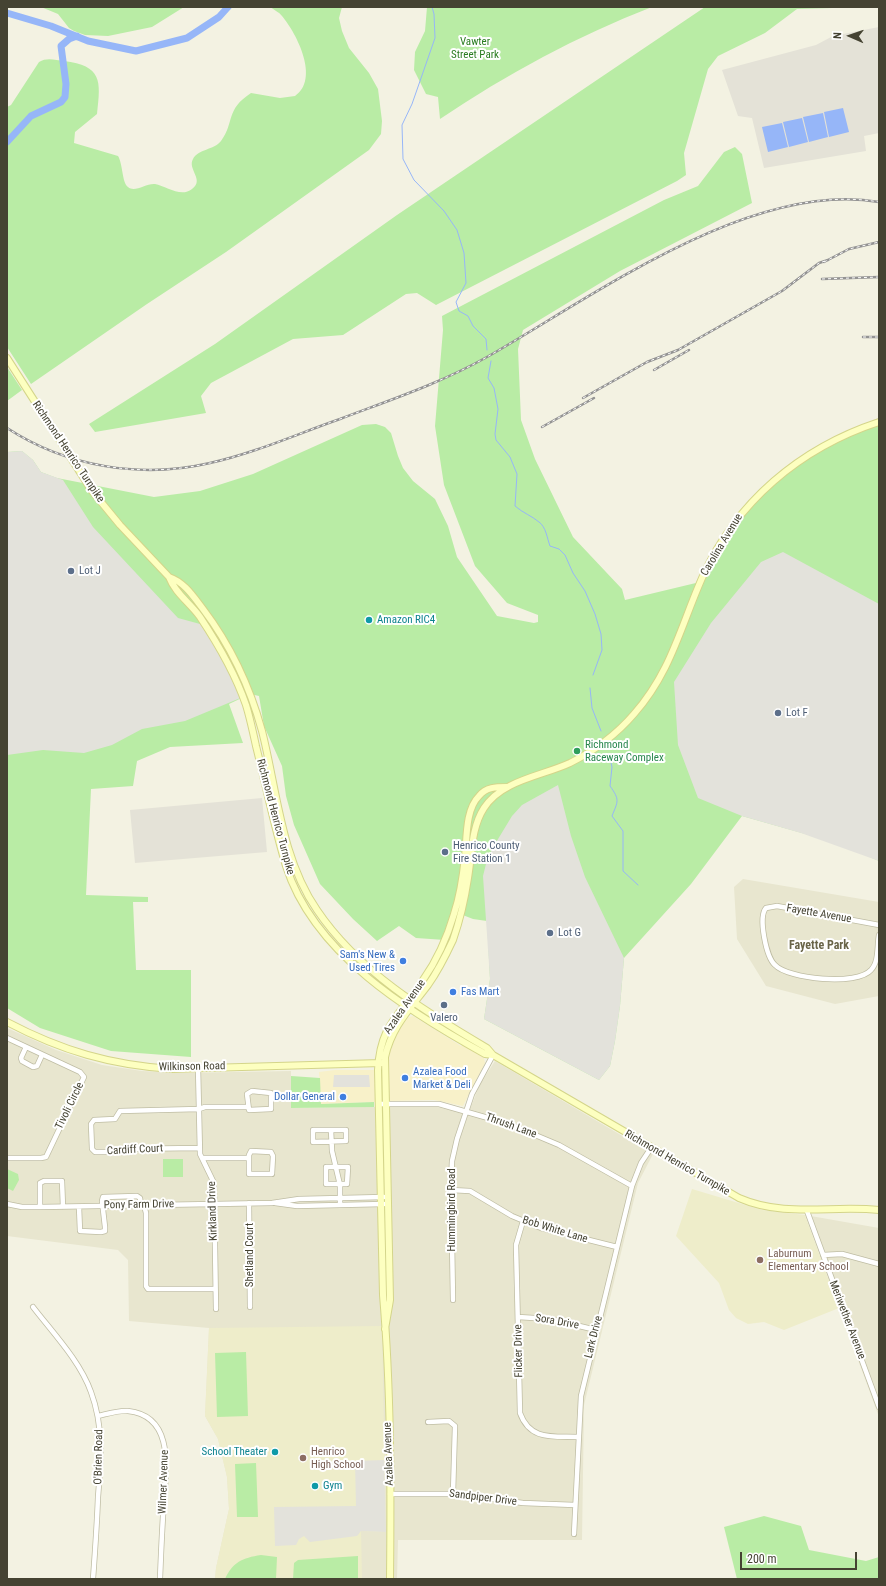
<!DOCTYPE html>
<html>
<head>
<meta charset="utf-8">
<style>
  body { margin:0 }
  #map { position:relative; width:886px; height:1586px; overflow:hidden; background:#f3f2e2; font-family:"Roboto Condensed",sans-serif }
  canvas { display:block }
  .frame { position:absolute; inset:0; border:8px solid #454332; pointer-events:none }
  .north { position:absolute; left:830px; top:16px; width:40px; height:40px; -webkit-text-stroke:3px #fff; paint-order:stroke; rotate:272deg; font-size:11px; font-weight:700; line-height:16px; text-align:center; color:#454332 }
  .north::after { content:''; display:block; margin:auto; width:14px; height:18px; background:#454332; clip-path:polygon(50% 0,100% 100%,50% 72%,0 100%) }
  .scale { position:absolute; left:740px; top:1552px; width:117px; height:18px; box-sizing:border-box; border:2px solid #454332; border-top:0; padding-left:5px; font-size:12px; line-height:14px; white-space:nowrap; color:#454332; -webkit-text-stroke:3px #fff; paint-order:stroke }
</style>
</head>
<body>
<div id="map">
<canvas width="886" height="1586"></canvas>
<div class="frame"></div>
<div class="north">N</div>
<div class="scale">200 m</div>
</div>
<script>
const ctx = document.querySelector('canvas').getContext('2d');
ctx.lineJoin = 'round';
function paint(path, color) { ctx.fillStyle = color; ctx.fill(path, 'evenodd'); }
function stroke(path, color, width, dash) { ctx.strokeStyle = color; ctx.lineWidth = width; ctx.lineCap = dash ? 'butt' : 'round'; ctx.setLineDash(dash || []); ctx.stroke(path); }
function drawText(font, color, halo, rows, align = 'center') {
  ctx.font = font + ' "Roboto Condensed",sans-serif'; ctx.lineWidth = 4; ctx.setLineDash([]); ctx.textBaseline = 'middle'; ctx.strokeStyle = halo; ctx.fillStyle = color; for (const [text, x, y, turn = 0] of rows) {
    ctx.save(); ctx.translate(x, y); ctx.rotate((+turn || 0) * Math.PI / 180); ctx.textAlign = isNaN(turn) ? turn : align; if (halo) ctx.strokeText(text, 0, 0); ctx.fillText(text, 0, 0); ctx.restore();
  }
}
paint(new Path2D(`
  M743,879L879,902V996L835,1004L766,986L737,939L734,887Z
  M7,1028L56,1050L102,1065L142,1071L180,1073L291,1071V1108L433,1106L468,1114L480,1084L495,1061L653,1154L638,1183L584,1405L582,1540H398L397,1579H215L216,1568L229,1509L227,1477L218,1439L205,1416L209,1328L129,1321L128,1260L118,1250L7,1236Z
  M805,1215L879,1228V1417L839,1308Z`), '#e8e6cf');
paint(new Path2D(`
  M413,1016L461,1046L463,1045L484,1058L485,1063L463,1106L434,1100L389,1101L387,1059L394,1035L406,1018Z
  M335,1070H374L376,1102L321,1104L319,1072Z`), '#f8f1c9');
paint(new Path2D(`
  M879,27V133L864,136L866,151L764,168L752,118L738,116L722,70L816,45L833,36Z
  M262,798L267,852L135,863L130,810Z`), '#e4e2d7');
paint(new Path2D(`
  M692,1189L762,1210L805,1215L839,1308L784,1330L764,1322L748,1324L736,1318L729,1310L719,1283L676,1236Z
  M382,1326L386,1532L361,1531L362,1579H215L216,1568L229,1509L227,1477L218,1439L205,1416L209,1328Z`), '#eeedca');
paint(new Path2D(`
  M41,7H184L152,27L108,36L85,35L74,31L69,28L58,14Z
  M270,7H342L339,18L342,31L349,48L369,73L378,89L382,121L381,134L369,150L226,252L147,304L31,384L7,347V107L11,105L39,62C47,57 55,60 64,61C102,66 101,80 97,114L75,132L74,143L118,156C123,164 122,183 128,187C135,193 146,183 155,184C166,186 181,198 192,189C205,180 187,169 193,159C198,149 214,150 221,141C235,122 225,110 251,93L280,98L295,96C320,79 297,34 282,16C279,12 274,10 270,7Z
  M427,7H652C577,36 507,74 440,119L438,97L426,94L414,70L415,52L425,31Z
  M705,7H868L797,9L765,33L718,56L708,69L684,153L686,175L677,181L436,305L417,293L406,294L343,335L293,339L211,383L201,396L206,413L95,432L89,424L215,344L397,215Z
  M735,147L742,154L752,203L620,271L523,330L518,349L521,420L535,459L573,537L622,589L625,600L700,582L744,510L793,464L879,422V861L837,843L742,816L691,884L624,958L620,1006L615,1041L610,1066L599,1080L484,1019L490,979L487,921L473,919L455,912L445,940L416,938L399,926L377,941L353,919L320,884L294,825L286,796L282,766L264,726L259,696L250,694L229,704L243,743L170,747L137,761L133,786L91,789L86,895L148,897V902H133L136,970H191V1057L111,1051L40,1028L7,1008V452L22,451L33,460L41,472L57,478L154,497L200,491L253,474L362,425L376,424L385,427L391,433L398,456L403,468L413,481L435,499L448,526L457,557L497,616L534,623L538,622V615L507,603L475,566L444,485L435,426L443,330L442,316L664,200L698,186L724,152Z
  M7,367L22,390L7,401Z
  M291,1076L320,1078L321,1104L374,1102V1107L291,1108Z
  M163,1159H183V1177H163Z
  M7,1169L18,1174L19,1180L13,1191L7,1188Z
  M246,1352L248,1416L217,1417L215,1353Z
  M256,1463L258,1517H237L235,1464Z
  M764,1516L801,1526L809,1550L866,1561L879,1557V1579H737L724,1527Z
  M261,1555L277,1557L276,1579H225C233,1562 242,1558 261,1555Z
  M358,1556V1579H293L294,1563L298,1560Z`), '#b9eca5');
paint(new Path2D(`
  M22,451L33,460L41,472L63,480L93,527L178,618L200,624L208,616L250,694L185,721L142,729L112,745L84,753L43,750L7,755V452Z
  M783,552L879,604V861L801,833L742,816L698,798L678,745L674,682L711,623L761,562Z
  M558,785L571,836L585,877L624,958L620,1006L615,1041L610,1066L599,1080L484,1019L490,979L483,876L486,864L492,849L512,816L522,805Z
  M334,1075H369L370,1087H333Z
  M384,1460L386,1532L361,1531L357,1536L310,1542L304,1536L299,1539L296,1545L275,1546L274,1507L356,1506L355,1461Z`), '#e3e2db');
paint(new Path2D(`
  M843,108L849,132L829,137L824,112Z
  M823,113L828,137L809,142L803,117Z
  M802,118L808,142L789,147L783,122Z
  M782,123L788,147L768,152L762,127Z`), '#96b6f8');
stroke(new Path2D(`
  M432,7L434,14L435,38L412,104L402,125L403,159L414,180L444,211L457,230L464,253L466,283L456,302L459,311L468,316L473,326L486,339L487,350
  M491,361L488,378L494,388L498,409L495,434L496,440L510,457L517,474L515,506C523,513 532,516 539,522C546,527 547,538 550,546L559,549L565,555L573,573L585,591L595,614L601,634L602,650L593,675
  M590,688L592,708L601,731
  M609,754L612,767L610,786C620,800 618,801 612,816L623,831V871L638,885`), '#96b6f8', 1);
stroke(new Path2D(`
  M7,13L51,26L88,41L136,51L187,38L219,17L228,7
  M7,142L31,116L61,102L65,97L66,84L61,46L69,39L77,36`), '#96b6f8', 7);
const street = new Path2D(`
  M879,925L777,906L766,908C758,917 766,957 775,965C788,979 857,986 871,970C879,962 877,946 879,935
  M7,1038L80,1072L84,1077L46,1157L41,1158H7
  M26,1047L21,1058L22,1061L33,1067L37,1066L42,1055
  M198,1067L200,1154L214,1183L216,1309
  M252,1091L271,1093V1109L249,1110L247,1094Z
  M379,1104H439L509,1124L559,1145L632,1186
  M313,1130H346V1141L313,1142Z
  M331,1130L332,1151L340,1185V1205
  M200,1148L120,1149L113,1152H95L92,1149L91,1124L94,1120L115,1119L120,1111L199,1109L205,1107H247
  M251,1151L271,1152L273,1156L272,1174H249V1155Z
  M202,1158H249
  M326,1167H348L347,1184H326Z
  M451,1190L470,1191L512,1216L541,1228L617,1247
  M249,1203L250,1307
  M275,1203L297,1206L384,1204
  M7,1204L22,1207H40L272,1203L299,1199L384,1197
  M144,1205L146,1213V1286L148,1289H215
  M40,1207V1183L44,1181H62L63,1207
  M79,1207L80,1231L101,1232L105,1231V1227L102,1201L103,1197L137,1196L140,1198L141,1205
  M807,1211L879,1407
  M523,1221L516,1245L520,1413C530,1441 553,1436 578,1437
  M823,1255L842,1254L879,1264
  M453,1300L451,1182L452,1161L457,1139L472,1094L493,1055
  M33,1307C53,1333 80,1361 91,1392C104,1427 101,1461 98,1497C97,1524 95,1552 93,1579
  M518,1317L550,1319L596,1330
  M98,1416C107,1414 119,1410 128,1411C175,1416 166,1470 164,1502C162,1528 161,1553 160,1579
  M428,1422L449,1421L455,1426L453,1493
  M390,1494H455L523,1503L575,1505
  M574,1534L581,1396L632,1186L641,1163L651,1148`);
const secondary = new Path2D(`
  M7,358L92,491L120,525L169,577C175,593 190,603 200,617C218,644 235,673 246,705C250,718 253,732 256,746C266,786 274,826 286,866C314,954 409,1012 485,1054L493,1055L739,1198C785,1218 831,1205 879,1210
  M169,577C184,582 193,596 203,609C231,646 250,687 262,731C277,790 281,858 317,910C358,971 424,1011 487,1048L493,1055
  M7,1022C62,1051 111,1065 172,1069L381,1063
  M385,1329L390,1300L385,1057C392,1026 410,1009 428,985C438,971 446,955 453,940C460,920 465,898 468,878C472,855 471,828 484,808C502,780 542,776 570,763C594,751 616,735 634,714C671,672 680,628 702,578C736,502 800,448 879,422
  M390,1579C391,1485 391,1389 383,1295L378,1070C380,1024 400,1016 423,980C437,960 447,938 454,914C460,896 463,876 465,857C467,839 465,810 479,796C486,787 496,787 507,787`);
stroke(street, '#bfbda4', 6);
stroke(secondary, '#d4d58a', 8);
stroke(street, '#fff', 4.5);
stroke(secondary, '#fdffc0', 6);
const rail = new Path2D(`
  M824,262L849,249L879,242
  M822,279L879,277
  M863,337H879
  M654,370L689,350
  M583,398L647,362L678,350L782,291L819,263L828,260
  M542,427L594,398
  M7,428C67,467 141,479 210,463C255,453 297,434 340,419C390,400 441,383 487,357C594,296 751,180 879,202`);
stroke(rail, '#939393', 2.5);
stroke(rail, '#fff', 1, [3]);
for (const [x, y, r, color] of [
  [71,571,4,"#5c6f8a"],
  [369,620,4,"#0f9aa8"],
  [778,713,4,"#5c6f8a"],
  [577,751,4,"#2e9e5b"],
  [445,852,4,"#5c6f8a"],
  [550,933,4,"#5c6f8a"],
  [403,961,4,"#3f7fe0"],
  [453,992,4,"#3f7fe0"],
  [444,1005,4,"#5c6f8a"],
  [405,1078,4,"#3f7fe0"],
  [343,1097,4,"#3f7fe0"],
  [760,1260,4,"#8d6e63"],
  [275,1452,4,"#0f9aa8"],
  [303,1458,4,"#8d6e63"],
  [315,1486,4,"#0f9aa8"]
]) { const dot = new Path2D(); dot.arc(x, y, r, 0, 2 * Math.PI); ctx.fillStyle = color; ctx.fill(dot); stroke(dot, '#fff', 1.5); }
drawText('11px', '#2a7c20', '#fff', [
  ["Vawter",475,42],
  ["Street Park",475,55]
]);
drawText('11px', '#454332', '#fff', [
  ["Richmond Henrico Turnpike",68,452,56],
  ["Carolina Avenue",722,545,-59],
  ["Richmond Henrico Turnpike",275,817,75],
  ["Fayette Avenue",819,914,10],
  ["Azalea Avenue",405,1007,-55],
  ["Wilkinson Road",192,1067,-1],
  ["Tivoli Circle",70,1106,-64],
  ["Thrush Lane",511,1126,20],
  ["Cardiff Court",135,1150,-3],
  ["Richmond Henrico Turnpike",677,1163,30],
  ["Pony Farm Drive",139,1205,-1],
  ["Hummingbird Road",452,1210,-90],
  ["Kirkland Drive",213,1211,-92],
  ["Bob White Lane",555,1230,17],
  ["Shetland Court",250,1255,-90],
  ["Meriwether Avenue",847,1320,69],
  ["Sora Drive",557,1322,10],
  ["Lark Drive",594,1337,-76],
  ["Flicker Drive",519,1351,-91],
  ["Azalea Avenue",389,1454,-92],
  ["O'Brien Road",99,1457,-89],
  ["Wilmer Avenue",164,1482,-88],
  ["Sandpiper Drive",483,1498,7]
]);
drawText('11px', '#4e5e75', '#fff', [
  ["Lot J",79,571],
  ["Lot F",786,713],
  ["Henrico County",453,846],
  ["Fire Station 1",453,859],
  ["Lot G",558,933],
  ["Valero",444,1018,"center"]
], 'left');
drawText('11px', '#0d838f', '#fff', [
  ["Amazon RIC4",377,620],
  ["School Theater",267,1452,"right"],
  ["Gym",323,1486]
], 'left');
drawText('11px', '#27864d', '#fff', [
  ["Richmond",585,745],
  ["Raceway Complex",585,758]
], 'left');
drawText('11px', '#366cbe', '#fff', [
  ["Sam's New &",395,955],
  ["Used Tires",395,968],
  ["Fas Mart",461,992,"left"],
  ["Azalea Food",413,1072,"left"],
  ["Market & Deli",413,1085,"left"],
  ["Dollar General",335,1097]
], 'right');
drawText('11px', '#785e54', '#fff', [
  ["Laburnum",768,1254],
  ["Elementary School",768,1267],
  ["Henrico",311,1452],
  ["High School",311,1465]
], 'left');
drawText('bold 12px', '#696448', '#fff', [
  ["Fayette Park",819,946]
]);
</script>
</body>
</html>
